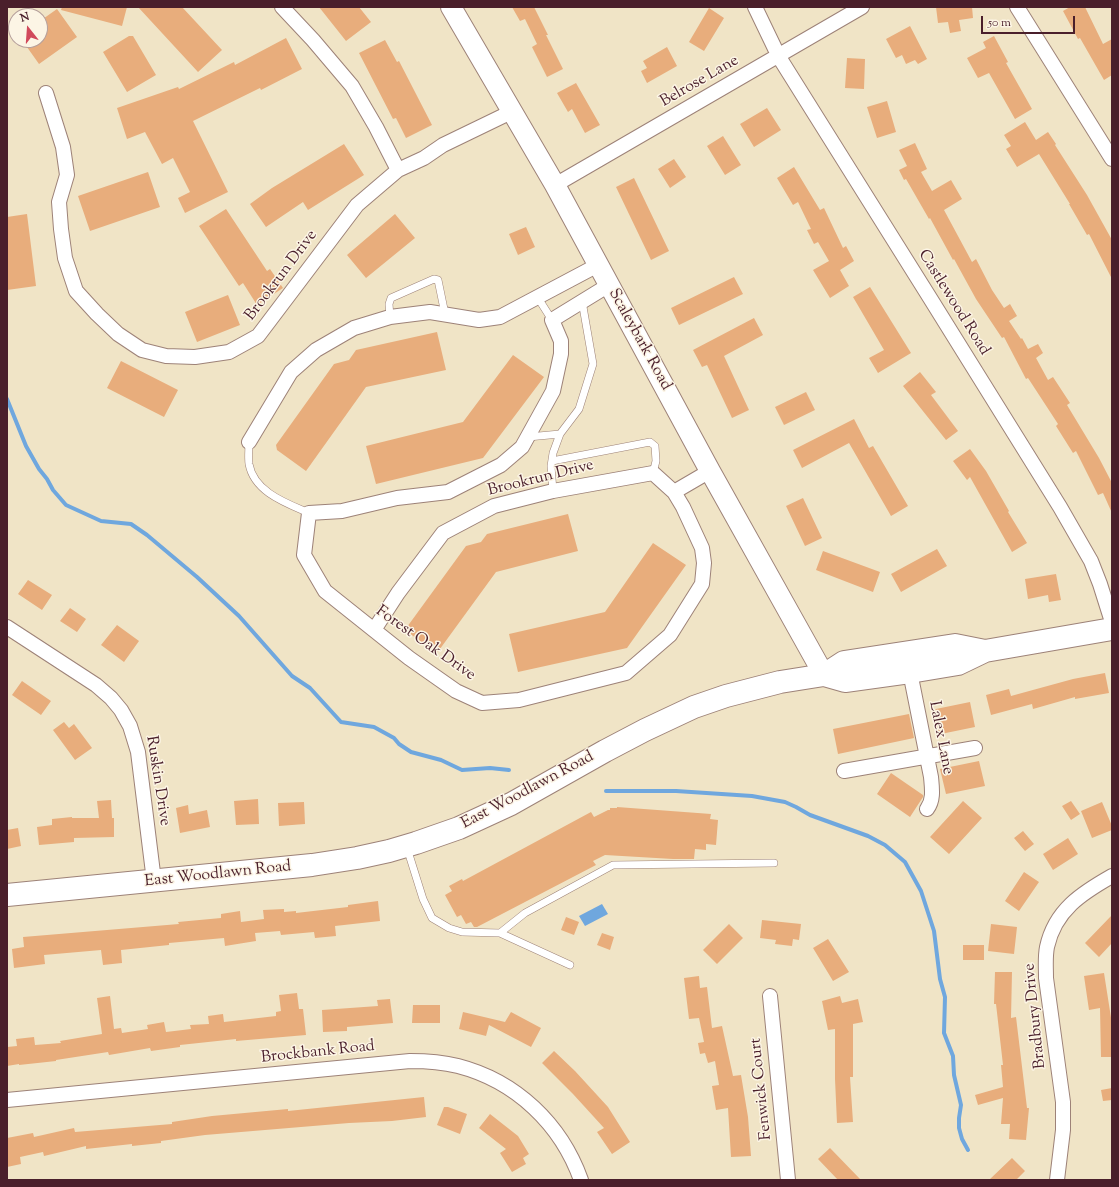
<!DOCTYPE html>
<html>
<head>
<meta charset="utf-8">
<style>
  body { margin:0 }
  #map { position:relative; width:1119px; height:1187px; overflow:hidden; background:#f0e4c6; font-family:"Sorts Mill Goudy",serif }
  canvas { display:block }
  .frame { position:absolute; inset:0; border:8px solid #4a1f2b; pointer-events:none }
  .north { position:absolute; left:8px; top:8px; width:40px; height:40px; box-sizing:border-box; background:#fcf5e5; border:1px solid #b59f9b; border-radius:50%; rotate:343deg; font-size:11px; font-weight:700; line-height:16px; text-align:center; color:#4a1f2b }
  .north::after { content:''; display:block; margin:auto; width:14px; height:18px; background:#d1495b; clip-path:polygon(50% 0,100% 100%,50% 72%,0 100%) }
  .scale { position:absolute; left:981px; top:16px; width:94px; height:18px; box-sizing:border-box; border:2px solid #4a1f2b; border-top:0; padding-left:5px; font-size:12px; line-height:14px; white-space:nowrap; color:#4a1f2b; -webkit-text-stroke:3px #fcf5e5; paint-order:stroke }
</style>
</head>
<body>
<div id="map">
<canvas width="1119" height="1187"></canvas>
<div class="frame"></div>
<div class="north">N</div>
<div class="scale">50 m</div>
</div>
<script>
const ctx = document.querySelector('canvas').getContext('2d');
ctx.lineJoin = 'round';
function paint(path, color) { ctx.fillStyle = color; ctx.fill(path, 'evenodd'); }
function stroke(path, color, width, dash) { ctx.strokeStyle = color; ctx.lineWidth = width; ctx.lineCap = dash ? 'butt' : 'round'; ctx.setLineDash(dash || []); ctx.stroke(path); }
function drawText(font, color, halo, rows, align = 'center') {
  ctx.font = font + ' "Sorts Mill Goudy",serif'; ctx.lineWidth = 3; ctx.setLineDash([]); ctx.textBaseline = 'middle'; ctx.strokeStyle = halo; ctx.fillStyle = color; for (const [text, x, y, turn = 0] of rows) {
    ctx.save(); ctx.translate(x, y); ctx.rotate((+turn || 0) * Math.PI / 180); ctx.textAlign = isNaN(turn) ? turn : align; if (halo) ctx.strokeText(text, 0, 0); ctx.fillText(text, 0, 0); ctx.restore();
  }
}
paint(new Path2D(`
  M602,904L608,914L585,926L579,916Z`), '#6fa7de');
stroke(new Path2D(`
  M7,399L26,446L39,469L47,479L53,490L66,505L101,521L131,524L147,535L197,577L239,616L292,676L310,688L341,722L374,727L394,738L399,744L411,752L441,760L462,770L490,768L509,770
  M606,791H676L752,796L785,802L796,807L810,815L868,836L885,845L905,862L921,891L934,931L940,979L945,997L944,1033L953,1056L954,1075L961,1105L959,1118V1128L962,1139L968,1150`), '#6fa7de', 4);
paint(new Path2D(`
  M62,7H127L122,26L61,10Z
  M138,7H182L222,50L198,72Z
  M319,7H359L371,22L346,41Z
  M512,7H534L548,35H546L563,69L547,77L532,47L537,44L525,19L520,21Z
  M936,7H972L973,18L959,20L961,31L950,33L948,22L938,23Z
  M1070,7H1085L1103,44L1112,39V75L1104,80L1080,38L1078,39L1063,11Z
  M709,8L724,18L704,51L689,42Z
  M57,9L77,37L39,64L22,40H40V21Z
  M910,26L927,59L918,64L915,60L906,64L902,55L896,58L886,39Z
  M129,36H133L156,75L127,92L103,52Z
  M994,36L1008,62L1006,63L1032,109L1015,119L989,73L978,78L967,58L986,48L983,42Z
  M286,38L302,69L261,90L260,88L193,121L228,192L185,213L178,198L190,192L173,158L162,164L145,132L127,139L117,108L178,87L179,89L234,62L235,65Z
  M385,40L397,62L399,61L432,125L406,138L396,118L393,119L359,53Z
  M667,47L677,66L647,83L641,71L647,68L643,61Z
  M847,58L865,59L864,89L845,88Z
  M576,83L600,125L585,133L572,109L568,112L557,93Z
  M887,101L896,132L877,138L867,107Z
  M767,108L781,130L754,147L740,124Z
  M1025,122L1036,140L1048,132L1056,144L1055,145L1087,195L1112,240V279L1089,234L1087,235L1069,204H1070L1039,154L1017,167L1006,149L1011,146L1004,135Z
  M723,136L741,165L725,175L707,146Z
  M915,143L927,169L921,172L932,191L951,180L962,199L944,210L972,262L976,259L992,290L1004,308L1010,304L1017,316L1009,321L1021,339L1022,338L1028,349L1038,344L1043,353L1036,358L1048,380L1053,377L1070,403L1067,405L1099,458L1112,483V513L1103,493L1098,495L1076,451L1073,453L1056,426L1058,424L1028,378L1026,379L1004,337L1002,338L976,299L954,259L953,260L930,218L929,219L906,179L904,180L899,170L907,166L899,150Z
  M344,144L364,175L308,210L303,202L266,227L250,204L272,188Z
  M674,159L686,177L670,188L658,169Z
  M794,167L820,210L824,208L843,248L846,246L854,261L840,270L849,286L830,298L813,270L829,261L818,242L814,244L807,230L811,229L798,202L793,205L777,178Z
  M148,172L160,207L90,231L78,196Z
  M634,178L669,251L651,260L616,187Z
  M226,209L267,271L270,269L283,288L257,305L243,283L239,286L199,226Z
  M27,214L36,286L7,290V217Z
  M395,214L415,238L366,278L347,255Z
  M526,227L535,247L518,255L509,234Z
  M734,277L743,294L679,325L671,308Z
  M870,287L911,353L878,373L869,358L884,350L853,297Z
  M228,295L240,325L197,342L185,312Z
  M754,318L763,335L724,356L749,410L732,418L707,365L702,367L693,350Z
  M437,332L446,370L366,387L306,471L277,450L276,445L334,364L349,360L356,350Z
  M513,355L544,377L483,458L376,484L366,446L463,422Z
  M121,361L178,390L164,417L107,388Z
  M920,372L936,392L931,395L958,431L946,440L903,386Z
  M806,392L815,410L784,425L775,407Z
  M854,419L869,448L873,446L908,506L891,516L849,443L802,468L793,450Z
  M970,449L986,471L1009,511L1008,512L1027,543L1012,552L970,477L967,480L953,461Z
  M803,498L822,538L805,546L786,506Z
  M568,514L578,551L496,572L437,653L409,633L407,627L466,546L481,542L487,534Z
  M653,543L686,565L627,648L518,672L509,634L605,612Z
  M937,549L947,566L901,592L891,574Z
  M823,551L880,572L873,592L816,570Z
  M1056,574L1061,600L1049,602L1048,595L1028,599L1025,579Z
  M28,580L52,595L42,610L18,594Z
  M70,608L86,619L77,632L60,621Z
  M117,625L139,641L124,662L101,645Z
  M1105,673L1109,693L1075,699V697L1033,709L1032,704L991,715L986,695L1009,689L1011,696L1073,679Z
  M22,681L51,701L41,715L12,695Z
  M970,702L975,727L936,735L931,710Z
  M909,714L914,738L838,754L833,729Z
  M64,722L69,728L74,724L92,748L75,760L53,730Z
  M979,761L985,786L946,794L940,769Z
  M891,773L923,795V797L910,817L877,794Z
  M258,799L259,824L236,825L234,801Z
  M111,800L112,818H114V837L74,838V842L39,845L37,827L52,825V819L72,817V818H99L97,801Z
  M963,801L982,818L949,854L930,837Z
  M1071,801L1080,814L1071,820L1062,806Z
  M304,802L305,824L279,826L278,803Z
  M1102,802L1112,826V830L1092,838L1081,811Z
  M188,805L189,814L207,810L210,827L180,833L176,808Z
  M617,807L711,814L710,819L718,820L716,845L706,844V850L695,849L694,859H673L605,855L593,861L596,865L477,927H474L471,922L466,924L461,915L457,917L445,895L452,891L449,886L462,879L463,881L591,812L594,817L608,810H610V808H617Z
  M18,828L21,846L7,849V830Z
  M1023,831L1034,844L1025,851L1014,838Z
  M1068,838L1078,854L1053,870L1043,854Z
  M1024,872L1039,882L1019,911L1005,901Z
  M378,901L380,921L335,926L336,936L315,938L314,932L281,935L280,931L255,933L256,941L225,946L224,938L169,943V945L121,950L122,963L103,965L101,950L44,955L45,964L14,968L12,949L24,947L23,937L179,924L178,922L221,918V914L240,911L241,922L264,919L263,910L284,909V912L296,911V913L348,907V905Z
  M1112,915V943L1099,957L1085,943Z
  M566,917L579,922L574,935L561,930Z
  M762,920L801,924L799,940L793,939L792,946L775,944L776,940L760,938Z
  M729,924L743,938L717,964L703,950Z
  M991,924L1017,927L1014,954L988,951Z
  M602,933L614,937L610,950L597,945Z
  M828,939L849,972L833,981L813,948Z
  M963,945H984V960H963Z
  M995,972H1012L1011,1018L1016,1017L1027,1108H1029L1026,1140L1009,1139L1010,1124H1001L1003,1098L978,1105L975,1095L1003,1087L1001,1065H1003L996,1004H994Z
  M1104,973L1112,1024V1057H1101L1100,1008L1089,1010L1084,976Z
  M699,976L700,988L707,987L712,1028L722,1026L733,1076L741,1075L748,1117L751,1156L731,1157L728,1108L716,1110L712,1086L719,1085L715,1061L708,1063L705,1053L700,1054L698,1043L704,1042L699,1018L689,1019L684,978Z
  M297,993L299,1009H303L306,1035L236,1041V1039L180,1045V1047L151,1051L150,1048L109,1055L108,1052L56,1060V1061L19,1065V1064L7,1066V1047L17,1046L16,1039L34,1037L35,1045L61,1043L60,1041L102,1034L97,998L110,996L114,1029L121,1028L122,1033L148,1029L147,1025L164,1022L166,1032L191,1029L190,1025L209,1024L208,1016L223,1014L224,1022L276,1016V1012L281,1011L279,995Z
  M840,996L842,1003L858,999L863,1022L853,1024V1077H850L853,1122L837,1123L835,1079V1029L828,1030L822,1001Z
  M390,999L393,1023L347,1027V1031L323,1032L322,1010L378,1006L377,1000Z
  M413,1005H440V1023H412Z
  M463,1012L505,1022L511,1012L541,1028L531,1047L489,1025L486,1036L459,1029Z
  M554,1051L575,1071L608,1107L630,1142L612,1154L597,1132L604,1128L573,1094L542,1063Z
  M1112,1088V1100L1103,1101L1101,1090Z
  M424,1097L426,1117L392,1121L349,1123L205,1135L161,1141V1143L132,1146V1144L86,1149V1146L44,1156L43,1152L20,1157L21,1164L7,1167V1138L33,1133L34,1137L74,1128L75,1132L172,1124V1122L212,1116L288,1109V1111Z
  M444,1107H448L467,1114L460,1134L437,1125Z
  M490,1114L518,1136L529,1154L523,1158L526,1164L512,1172L500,1153L506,1149L479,1128Z
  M830,1148L861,1180H838L818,1159Z
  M1012,1158L1025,1171L1016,1180H989Z`), '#e8ad7c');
const lane = new Path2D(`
  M538,298L552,320
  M390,317L389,304L391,298L434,279L438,280L445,314
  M528,437L560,434
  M249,442C249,449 248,457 249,464C254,492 286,503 309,513
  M552,461L650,442L655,446L656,461L653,473
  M553,491L551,466L553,453L560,434L579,409L593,364L582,301
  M407,848L423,899L432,918L449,928L462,932L500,933L525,913L613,865L774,863
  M500,933L570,965`);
const street = new Path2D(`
  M282,7L313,40L352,86L376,127L398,170
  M755,7L779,57L930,298L1060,507L1091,561L1100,584L1112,622
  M1017,7L1112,159
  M46,93L63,147L67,175L59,202L61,229L65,258L76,291L97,314L118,334L142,350L166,356L195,357L229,352L258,336L357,205L398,170L424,158L443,145L505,115L512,110
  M555,185L862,7
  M609,285L552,320L561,341V354L553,391L522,447L501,465L448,492L397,498L342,511L309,513L304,555L325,591L409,658L456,691L482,703L519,700L626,673L670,635L702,584L704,563L702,548L683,507L674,492
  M249,442L291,372L316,350L354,328L390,317L430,312L479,320L500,317L598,265
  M7,627L96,685L111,698L121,710L130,726L138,752L154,881
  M374,630L398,593L443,533L494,506L553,491L653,473L674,492L710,471
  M910,672L931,777C932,788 934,800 927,809
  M844,771L975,748
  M770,996L788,1180
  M7,1100L410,1061C426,1061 442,1062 458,1066C516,1081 561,1124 581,1180
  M1057,1180L1063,1130V1102L1046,978C1046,967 1045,957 1047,947C1055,910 1082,893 1112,876`);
const secondary = new Path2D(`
  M451,7L555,185L710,471L824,675`);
const primary = new Path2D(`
  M824,675L844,662L955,645L985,651
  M7,895L312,865L357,858L389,851L416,843L459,828L511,804L605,751L645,730L694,707L726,696L780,682L824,675L845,681L910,672L958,664L985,651L1112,629`);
stroke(lane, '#9d8278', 8);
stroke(street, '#9d8278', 16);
stroke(secondary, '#9d8278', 22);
stroke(primary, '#9d8278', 24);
stroke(lane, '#fff', 7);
stroke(street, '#fff', 14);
stroke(secondary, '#fff', 20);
stroke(primary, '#fff', 22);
drawText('16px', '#4a1f2b', '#fcf5e5', [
  ["Belrose Lane",700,82,-30],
  ["Brookrun Drive",282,276,-53],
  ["Castlewood Road",953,303,58],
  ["Scaleybark Road",639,340,61],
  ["Brookrun Drive",541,479,-14],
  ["Forest Oak Drive",425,644,35],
  ["Lalex Lane",940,738,79],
  ["Ruskin Drive",157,781,81],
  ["East Woodlawn Road",528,791,-28],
  ["East Woodlawn Road",218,875,-6],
  ["Bradbury Drive",1036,1016,-96],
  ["Brockbank Road",318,1053,-6],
  ["Fenwick Court",762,1089,-96]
]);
</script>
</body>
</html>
